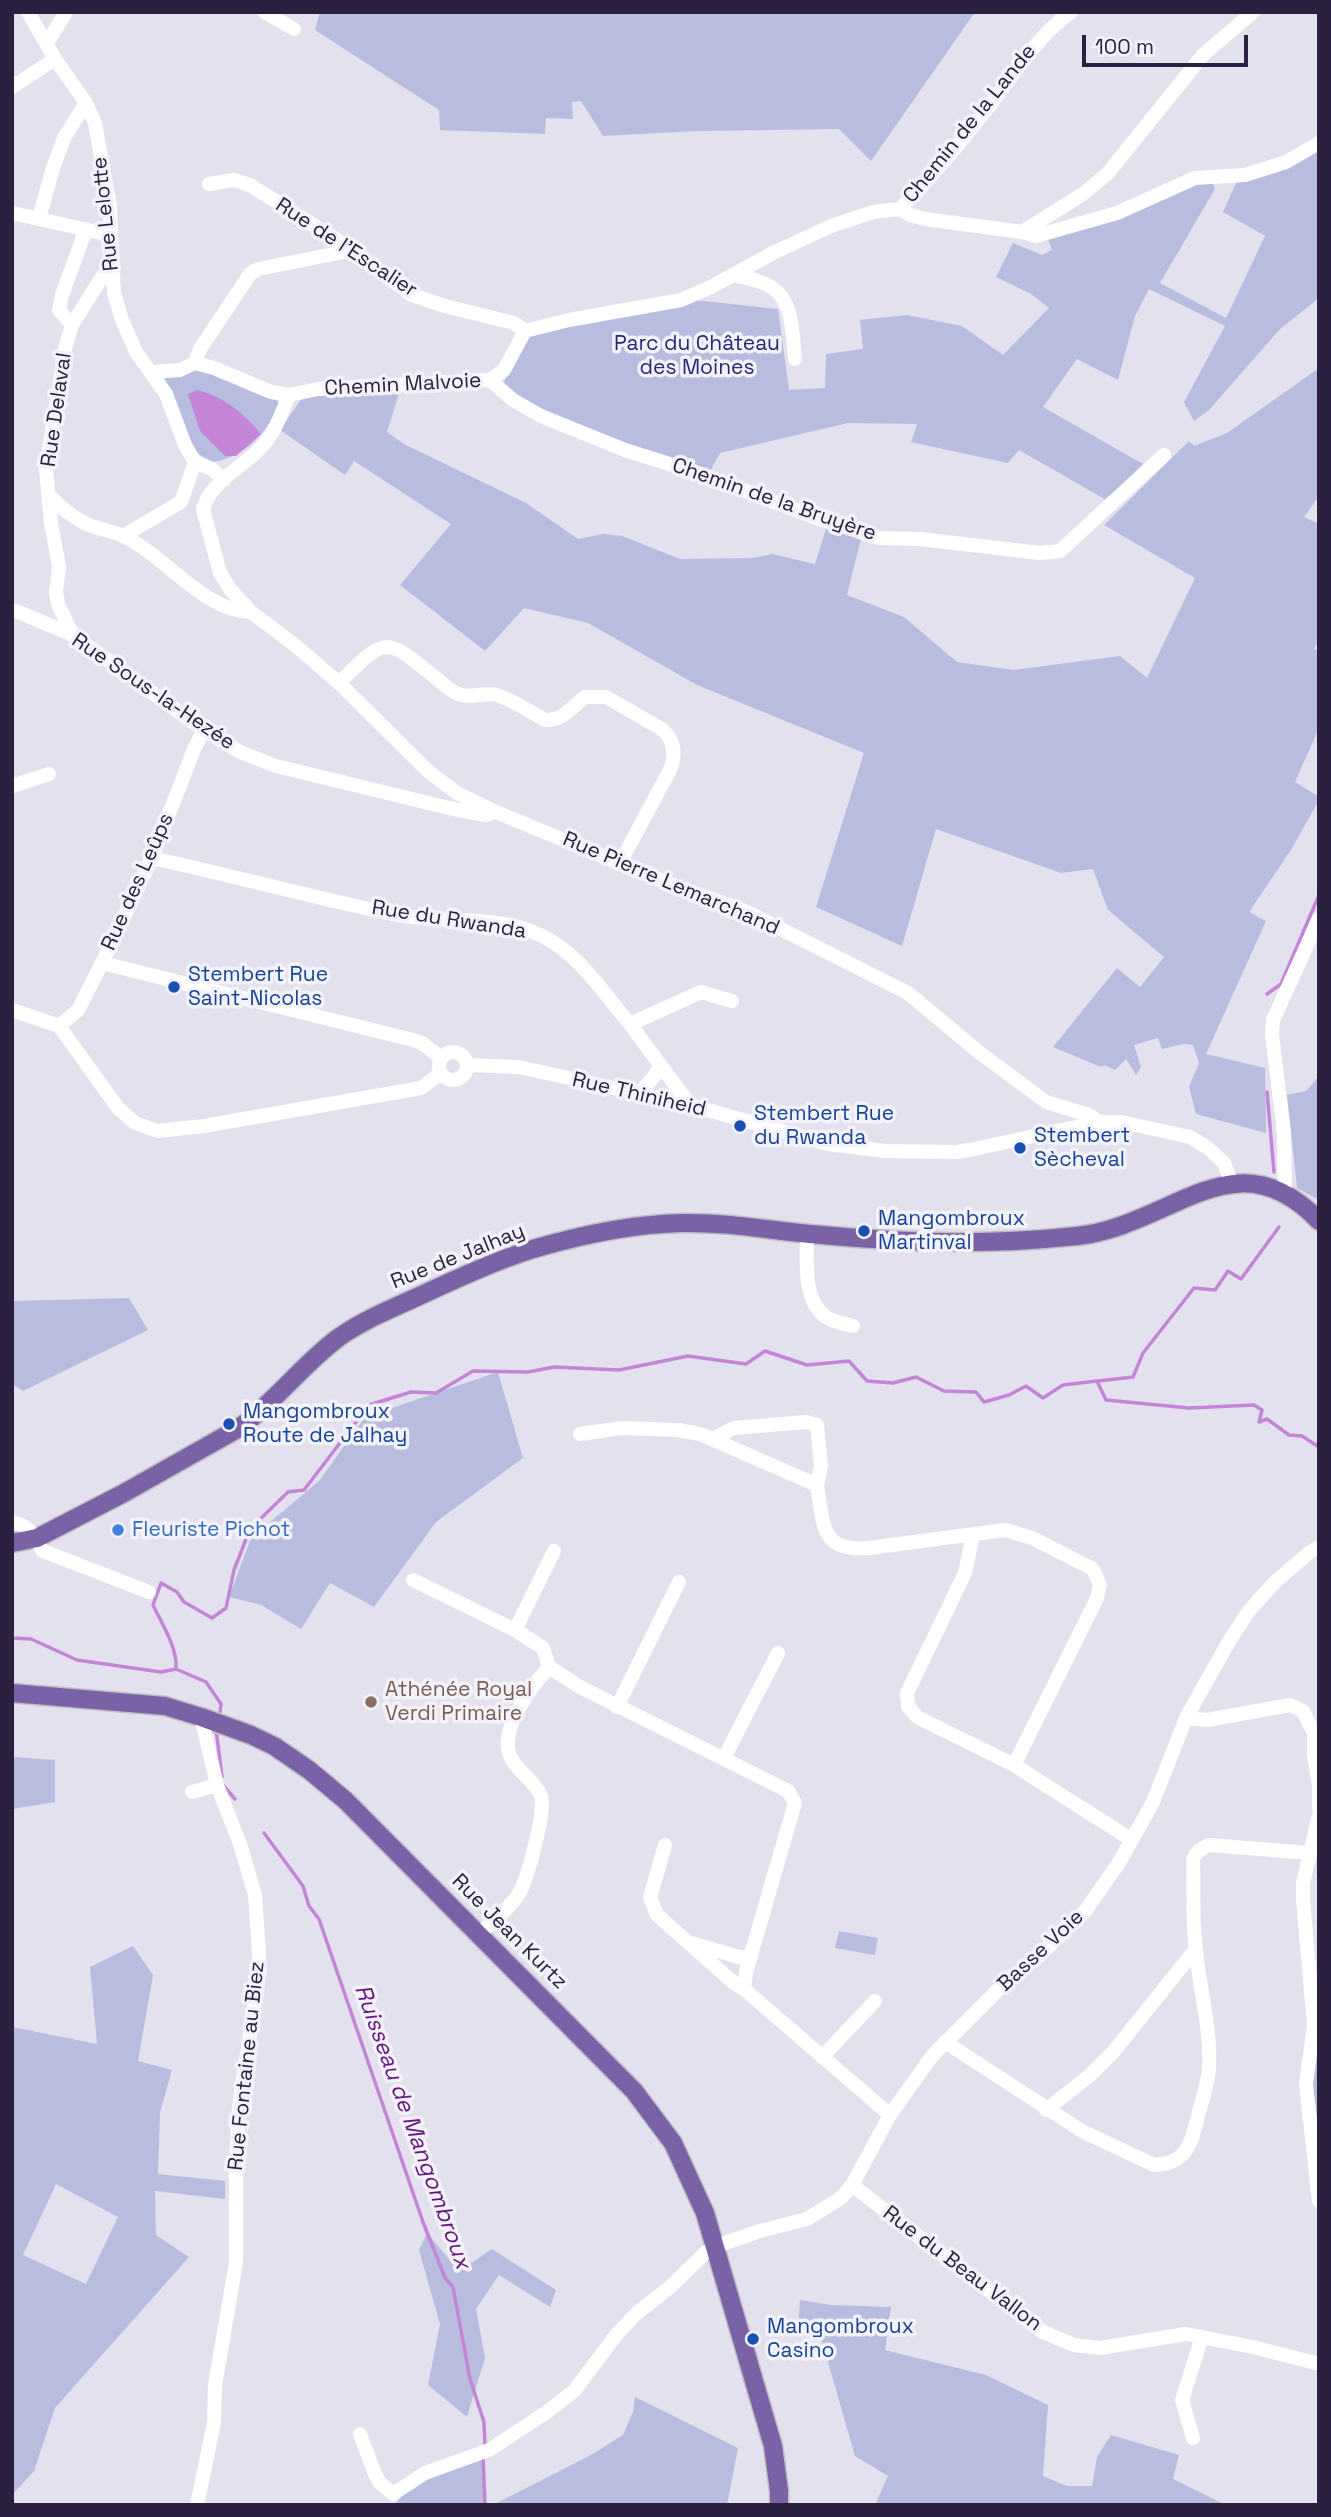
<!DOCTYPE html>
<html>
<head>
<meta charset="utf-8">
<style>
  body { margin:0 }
  #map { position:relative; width:1331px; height:2517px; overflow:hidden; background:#e3e1ed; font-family:"Space Grotesk",sans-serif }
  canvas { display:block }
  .frame { position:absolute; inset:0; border:14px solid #2b2040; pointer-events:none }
  .scale { position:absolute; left:1082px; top:35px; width:166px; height:32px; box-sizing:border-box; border:4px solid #2b2040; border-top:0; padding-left:9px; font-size:21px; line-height:24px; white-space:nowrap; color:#2b2040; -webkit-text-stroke:5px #f3f2f9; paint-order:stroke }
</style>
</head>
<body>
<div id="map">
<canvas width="1331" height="2517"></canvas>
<div class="frame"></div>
<div class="scale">100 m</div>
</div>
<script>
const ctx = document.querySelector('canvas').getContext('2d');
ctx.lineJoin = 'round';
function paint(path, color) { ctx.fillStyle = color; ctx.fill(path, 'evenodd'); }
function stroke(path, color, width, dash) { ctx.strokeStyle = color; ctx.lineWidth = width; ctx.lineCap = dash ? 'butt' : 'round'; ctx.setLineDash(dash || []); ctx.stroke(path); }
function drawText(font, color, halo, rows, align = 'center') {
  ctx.font = font + ' "Space Grotesk",sans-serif'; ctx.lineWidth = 7; ctx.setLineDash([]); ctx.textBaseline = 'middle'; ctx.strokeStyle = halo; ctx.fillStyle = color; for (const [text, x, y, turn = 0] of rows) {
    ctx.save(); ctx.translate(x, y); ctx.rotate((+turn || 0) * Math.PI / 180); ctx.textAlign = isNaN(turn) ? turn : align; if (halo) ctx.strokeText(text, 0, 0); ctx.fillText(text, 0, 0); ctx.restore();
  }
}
paint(new Path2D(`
  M320,12H975L871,161L839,129L697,131L603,136L581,101L572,102L573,119L546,118L545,134L440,130L439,110L315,30Z
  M1319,151V298L1280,329L1209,410L1194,421L1184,402L1225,326L1149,289L1135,316L1118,380L1077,359L1043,407L1143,464L1108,501L1019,450L1008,463L911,442L917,424L848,423L720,453L708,475L542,414L502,385L514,365L528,334L694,300L778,309L789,390L825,388L826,354L863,349L860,320L907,315L962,326L1003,355L1049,308L1031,294L996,277L1013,243L1042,255L1052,250L1047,237L1201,183L1212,182L1215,189L1160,283L1226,318L1265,236L1223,212L1238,179L1272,172Z
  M1319,368V496L1304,517L1319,524V640L1314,649L1319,651V728L1295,782L1319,797V800L1291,850L1249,912L1266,921L1206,1054L1265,1068L1266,1133L1196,1114L1189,1087L1199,1063L1193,1045L1183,1044L1162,1049L1158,1038L1134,1045L1141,1067L1136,1075L1126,1059L1115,1070L1105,1065L1101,1067L1053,1047L1117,968L1140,987L1164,957L1108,910L1093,869L1061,873L936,829L902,946L816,907L864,753L697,685L588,623L524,608L485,651L400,585L451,524L354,461L345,475L280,430L302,398L324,394L399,393L387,432L404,444L526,503L578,539L603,534L622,536L680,559L753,558L772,554L815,564L826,529L861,539L847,595L904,617L957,662L1014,670L1120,656L1147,678L1195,578L1104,525L1189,441L1194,446L1227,433Z
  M198,369L216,373L277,400L280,406C265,434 245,457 213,462L198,454L190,441L164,377Z
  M1319,1076V1200L1297,1188L1287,1095L1306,1091Z
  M129,1298L148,1330L23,1391L12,1384V1301Z
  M498,1372L523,1458L436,1522L374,1607L330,1583L301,1629L261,1605L229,1597L251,1538L319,1481L365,1417Z
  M12,1757L55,1760V1802L12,1809Z
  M839,1931L878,1938L875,1955L835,1948Z
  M133,1946L153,1975L138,2061L172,2070L160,2112L158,2174L225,2181V2199L155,2191L156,2235L189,2257L55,2408L34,2471L12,2495V2027L97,2044L90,1967ZM56,2184L118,2217L86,2284L23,2255Z
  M1315,1978L1319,1979V2161L1310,2084Z
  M427,2233L459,2271L492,2249L556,2290L550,2307L499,2275L476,2309L485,2358L467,2417L428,2385L440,2324L419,2250Z
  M800,2300L832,2305L891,2307L885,2350L986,2375L1048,2405L1043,2476L1067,2486H1092L1097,2457L1111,2435L1179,2455L1173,2479L1226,2505H875L888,2476L855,2456L822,2341L798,2328Z
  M635,2397L738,2448L727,2505H493L589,2456L623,2435L633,2412Z
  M483,2458L485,2505H395L406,2490L440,2473Z`), '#b8bde0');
paint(new Path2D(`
  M197,390C225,397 242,412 261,434L236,456H225L200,431L188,394Z`), '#c485d7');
stroke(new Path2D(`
  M1267,994L1281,984L1319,895
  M1267,1092L1274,1172
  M1098,1381L1133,1377L1143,1353L1194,1288L1215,1290L1228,1271L1241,1279L1279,1227
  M12,1638L31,1639L77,1660L161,1672L176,1669L206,1682L221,1704L220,1712
  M176,1669C178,1649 162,1624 153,1605L161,1583L177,1592L184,1602L212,1618L226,1608L234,1570L250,1529L288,1492L304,1490L369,1405L411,1392L436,1393L473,1371L528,1372L554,1367L619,1370L688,1356L746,1364L765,1351L807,1365L849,1361L867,1381L893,1383L916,1377L944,1391L976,1392L984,1402L1009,1395L1026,1386L1043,1398L1063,1385L1097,1381L1106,1400L1189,1408L1254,1405L1262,1410L1259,1422L1267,1419L1289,1435L1302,1436L1319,1447
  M216,1729L222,1777
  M223,1785L235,1799
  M264,1833L303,1886L309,1906L319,1919L423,2222L445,2278L453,2287L470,2379L484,2422L485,2447
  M483,2458L485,2505`), '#c485d7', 3.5);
const major = new Path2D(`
  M12,1543L37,1538L124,1493L239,1428C275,1402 302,1365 338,1338C362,1321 388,1310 415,1298C454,1280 492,1262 533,1249C581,1235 632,1224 682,1223C725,1222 767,1230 810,1234C895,1242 980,1246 1066,1237C1083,1236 1100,1233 1117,1227C1192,1202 1247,1146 1319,1221
  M12,1693L165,1706L201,1717L251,1735L274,1746L309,1770L345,1800L634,2091L673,2143L705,2213L773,2446L779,2491V2505`);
stroke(major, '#bfbcc6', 21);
stroke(new Path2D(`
  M28,12L55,59L86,103L95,123L110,207L114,293L122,320L136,352L166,394L185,445L195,462L212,469L224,480
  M264,12L294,29
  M47,43L66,12
  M12,87L55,59
  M209,184L234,180L250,185L334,238L412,295L445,306L514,323L525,331
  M900,209L910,215L925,219L1022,232L1036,236L1117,213L1195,178L1245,175L1286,162L1319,143
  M900,209C935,174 966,136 996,97C1020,66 1039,35 1071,12
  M12,213L110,235
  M39,218L53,168L64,138L86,103
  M1022,232L1083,194L1108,173L1203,55L1253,12
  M733,275C745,278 761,280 771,287C794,301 792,334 795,359
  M72,325L59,310L62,295L86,229
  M195,363L200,349L250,274L258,269L349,251
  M153,372L180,370L195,363L214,368L271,392L289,395L318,389L490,380L504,370L525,331L569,320L681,300L711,287L773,253L831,226L873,212L900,209
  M490,380L513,400L541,416L625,450L698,473L811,516L879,538L920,539L1040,553L1060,551L1164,455
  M289,395C282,412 276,430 264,444C246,466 211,480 203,509L220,573L230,589L251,612L296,646L339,683L428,771L457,793L496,812L665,882L745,911L908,993L980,1053L1046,1102L1089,1115L1099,1122H1121L1190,1137L1208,1148L1224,1163L1232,1184
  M49,495C61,508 75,520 92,526C102,530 113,531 123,536C166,556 203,611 251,612
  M123,536L181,502L195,462
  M16,611L73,635L204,730L240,752L276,766L453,809L486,815L492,813
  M73,635L58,604L56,592L59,567L51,523L46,469L65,349L72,325L102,277L111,269
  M339,683C387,636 384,636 436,678C443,684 450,691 458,694C471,699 483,692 496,695C512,699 530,712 545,720C564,721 571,707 585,697H606L660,728C674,738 676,752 671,768L620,863
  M12,786L49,774
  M152,858C234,876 315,898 397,915C443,924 496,914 540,935C578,952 603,993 630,1024L701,992L732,1001
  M102,963L413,1040L422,1043L441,1058
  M12,1010L59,1026L118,1108L135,1123L158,1131L204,1126L421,1088L441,1073
  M630,1024L690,1105
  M59,1026L78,1010L102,963L152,858L194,749L204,730
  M439 1066a14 14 0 1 1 28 0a14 14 0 1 1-28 0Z
  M467,1065L519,1067L690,1105L828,1144L885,1151L957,1152L974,1149L1099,1122
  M639,1093L653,1078L661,1065
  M1285,1195L1284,1133L1272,1035L1273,1020L1319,919
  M807,1234C807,1260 802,1300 826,1317C834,1322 844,1324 853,1326
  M580,1434L621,1428L678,1430L700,1434L817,1485C824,1524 819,1552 869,1548L1005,1530L1032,1538L1093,1569L1100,1585L1097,1598L1014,1765
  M713,1439L734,1428L806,1422L817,1425L821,1466L817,1485
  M12,1522C33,1527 32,1536 43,1551L149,1592
  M973,1534L965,1573L907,1693L908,1706L917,1717L1014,1765L1132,1840
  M413,1580L515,1630L543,1648L549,1667
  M515,1630L554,1551
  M617,1707L679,1582
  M1186,1718L1207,1720L1290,1705L1303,1711L1314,1733V1755L1319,1786V1808
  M724,1758L778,1653
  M192,1792L217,1785
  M1319,1815L1303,1883V1899L1314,2026L1306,2084L1319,2201
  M665,1845L650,1898L657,1915L734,1983L744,1989
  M479,1934C492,1922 508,1910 518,1895C527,1882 546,1811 541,1796C535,1781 518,1772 511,1758C497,1731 532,1686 549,1667L580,1687L788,1791L795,1803L746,1972L744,1989L890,2115
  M691,1943L739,1957H751
  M945,2042L1082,2131L1154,2165C1187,2164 1191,2144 1198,2116C1202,2100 1208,2084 1209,2068C1211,2028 1200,1991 1196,1951C1192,1922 1194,1890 1193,1860C1196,1851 1201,1849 1209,1845L1310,1853
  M822,2057L875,2001
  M1046,2110L1089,2076L1114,2051L1195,1950
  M852,2185L1041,2331L1074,2345L1100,2348L1186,2334L1253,2347L1319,2364
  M360,2434L375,2474L380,2483L393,2494L425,2473L489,2450L547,2412L574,2391L617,2334L637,2313L669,2288L705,2253L716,2246L760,2231L807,2219L841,2198L852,2185L890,2115L932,2056L999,1989L1040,1955L1086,1910L1120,1861L1153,1802L1186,1718L1228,1643L1248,1612L1276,1581L1310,1552L1319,1547
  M1193,2438L1182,2400L1202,2337
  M197,2505L214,2423L215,2385L236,2263V2166L239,2106L260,1969L255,1895L240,1844L217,1785L201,1717`), '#fff', 14);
stroke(major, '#7b62a7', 18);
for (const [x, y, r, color] of [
  [174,987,7,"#1a4fb4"],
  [740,1126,7,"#1a4fb4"],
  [1020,1148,7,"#1a4fb4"],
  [864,1231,7,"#1a4fb4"],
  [229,1424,7,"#1a4fb4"],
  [118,1530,7,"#3f7fe0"],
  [371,1702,7,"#8d6e63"],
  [753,2339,7,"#1a4fb4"]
]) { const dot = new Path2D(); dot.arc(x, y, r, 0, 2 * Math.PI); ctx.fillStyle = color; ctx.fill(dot); stroke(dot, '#f3f2f9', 2.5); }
drawText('21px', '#2b2040', '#f3f2f9', [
  ["Chemin de la Lande",970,124,-51],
  ["Rue Lelotte",106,214,-96],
  ["Rue de l'Escalier",346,248,33],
  ["Chemin Malvoie",403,385,-3],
  ["Rue Delaval",57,410,-82],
  ["Chemin de la Bruyère",774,500,19],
  ["Rue Sous-la-Hezée",153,692,34],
  ["Rue des Leûps",138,882,-66],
  ["Rue Pierre Lemarchand",671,884,23],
  ["Rue du Rwanda",449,920,9],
  ["Rue Thiniheid",639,1095,13],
  ["Rue de Jalhay",458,1257,-22],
  ["Rue Jean Kurtz",509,1932,45],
  ["Basse Voie",1041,1951,-43],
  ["Rue Fontaine au Biez",247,2066,-84],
  ["Rue du Beau Vallon",962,2269,37]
]);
drawText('21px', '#27267a', '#f3f2f9', [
  ["Parc du Château",697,344],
  ["des Moines",697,368]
]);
drawText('21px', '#164399', '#f3f2f9', [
  ["Stembert Rue",188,975],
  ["Saint-Nicolas",188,999],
  ["Stembert Rue",754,1114],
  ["du Rwanda",754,1138],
  ["Stembert",1034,1136],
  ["Sècheval",1034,1160],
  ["Mangombroux",878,1219],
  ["Martinval",878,1243],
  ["Mangombroux",243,1412],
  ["Route de Jalhay",243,1436],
  ["Mangombroux",767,2327],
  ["Casino",767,2351]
], 'left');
drawText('21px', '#366cbe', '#f3f2f9', [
  ["Fleuriste Pichot",132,1530]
], 'left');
drawText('21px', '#785e54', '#f3f2f9', [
  ["Athénée Royal",385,1690],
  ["Verdi Primaire",385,1714]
], 'left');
drawText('italic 23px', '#691581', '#f3f2f9', [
  ["Ruisseau de Mangombroux",412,2127,70]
]);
</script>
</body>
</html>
